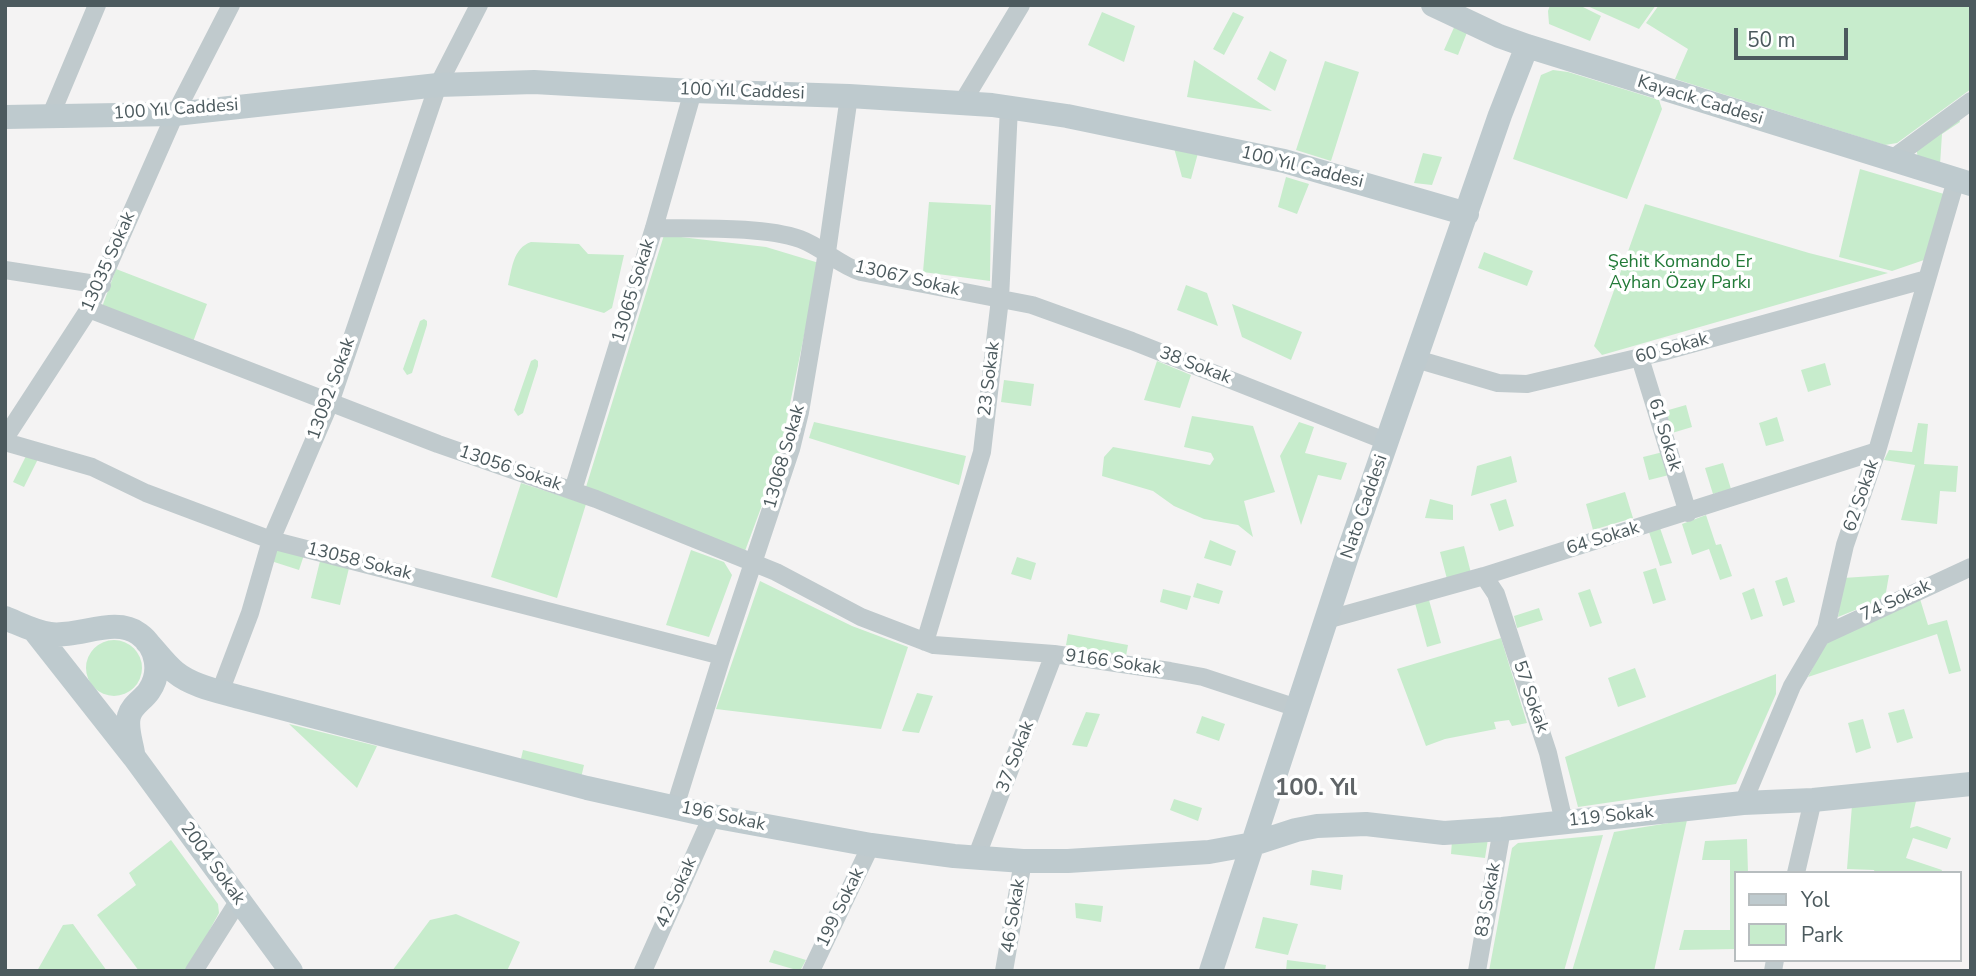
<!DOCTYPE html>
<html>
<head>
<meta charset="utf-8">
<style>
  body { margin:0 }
  #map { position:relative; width:1976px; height:976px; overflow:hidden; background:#f4f3f3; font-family:"Nunito Sans",sans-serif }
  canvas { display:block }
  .frame { position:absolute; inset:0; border:7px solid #4c5a5e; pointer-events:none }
  .legend { position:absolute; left:1734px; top:871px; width:228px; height:91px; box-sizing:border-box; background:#fff; border:2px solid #b7bdbf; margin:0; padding:9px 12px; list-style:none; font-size:21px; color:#4c5a5e }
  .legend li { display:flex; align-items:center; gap:14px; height:35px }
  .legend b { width:35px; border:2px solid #b7bdbf }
  .scale { position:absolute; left:1734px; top:28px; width:114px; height:32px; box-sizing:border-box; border:4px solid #4c5a5e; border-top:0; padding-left:9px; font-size:21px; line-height:24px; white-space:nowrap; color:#4c5a5e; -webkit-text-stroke:5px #fff; paint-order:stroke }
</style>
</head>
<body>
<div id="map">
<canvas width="1976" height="976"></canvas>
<div class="frame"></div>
<ul class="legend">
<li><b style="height:9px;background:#becace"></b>Yol</li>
<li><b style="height:19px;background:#c7eccc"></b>Park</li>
</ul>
<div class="scale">50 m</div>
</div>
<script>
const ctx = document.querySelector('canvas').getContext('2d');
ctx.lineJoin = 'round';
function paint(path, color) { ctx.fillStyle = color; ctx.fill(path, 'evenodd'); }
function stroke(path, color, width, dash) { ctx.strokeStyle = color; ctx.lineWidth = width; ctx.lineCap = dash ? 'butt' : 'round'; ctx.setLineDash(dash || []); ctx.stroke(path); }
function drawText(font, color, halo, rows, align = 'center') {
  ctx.font = font + ' "Nunito Sans",sans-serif'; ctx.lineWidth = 7; ctx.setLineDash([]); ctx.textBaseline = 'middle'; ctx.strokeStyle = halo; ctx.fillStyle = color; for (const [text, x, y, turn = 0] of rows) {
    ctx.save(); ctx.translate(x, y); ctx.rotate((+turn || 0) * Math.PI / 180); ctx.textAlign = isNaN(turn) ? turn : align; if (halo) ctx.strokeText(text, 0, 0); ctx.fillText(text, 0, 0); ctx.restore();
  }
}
paint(new Path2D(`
  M1550,5H1579L1601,16L1590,41L1549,24L1548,11Z
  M1585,5H1656L1639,29Z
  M1659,5H1971V89L1897,143L1885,145L1675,79L1688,49L1646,23Z
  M1102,12L1135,26L1124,62L1088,45Z
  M1233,12L1244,17L1224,55L1213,49Z
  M1456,23L1468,30L1458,55L1444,50Z
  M1270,51L1287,60L1275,91L1257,79Z
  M1194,60L1272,111L1187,97Z
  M1325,61L1359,72L1331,161L1296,150Z
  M1553,70L1568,72L1659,100L1662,109L1627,199L1513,159L1541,75Z
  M1958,116L1960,122L1942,134L1940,165L1918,159L1916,146Z
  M1174,148L1198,153L1191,179L1182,177Z
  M1423,153L1442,157L1432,185L1414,183Z
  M1860,169L1944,194L1924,260L1892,271L1839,257Z
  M1286,177L1309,184L1297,214L1278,207Z
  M929,202L991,205L990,281L923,272Z
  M1645,204L1809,253L1888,273L1602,355L1594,346Z
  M664,235L766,247L819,263L778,462L745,551L586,487Z
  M531,242L579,244L588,254L624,255L612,308L604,313L508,285C512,269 513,248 531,242Z
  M1484,252L1533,271L1527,286L1478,268Z
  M116,269L207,304L193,342L102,307Z
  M1186,285L1207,293L1218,326L1177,310Z
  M1232,304L1302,332L1291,360L1242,337Z
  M424,319L427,321V325L412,373L407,375L403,369L420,321Z
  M535,359L538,361V366L523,413L518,416L514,410L531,361Z
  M1157,361L1191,375L1180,408L1144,400Z
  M1825,363L1831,385L1808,392L1801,370Z
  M1004,380L1034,384L1031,406L1001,402Z
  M1686,405L1692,427L1672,433L1665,411Z
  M1192,416L1253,426L1275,492L1244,501L1253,537L1238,525L1204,519L1174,506L1153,491L1102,476L1104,457L1113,447L1210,465L1214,459L1211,453L1184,447Z
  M1777,417L1784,441L1766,446L1759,423Z
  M814,422L966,456L959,485L809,438Z
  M1299,422L1314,427L1305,453L1347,463L1341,480L1318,475L1301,525L1280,456Z
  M1918,423L1928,424L1924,464L1958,466L1956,492L1940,491L1937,524L1901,520L1915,465L1884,460L1889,450L1912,452Z
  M1663,452L1669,475L1649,480L1643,457Z
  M27,454L38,459L24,487L13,482Z
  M1511,456L1517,482L1471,496L1477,466Z
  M1723,463L1731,489L1713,494L1705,468Z
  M521,483L586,504L557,598L491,577Z
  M1625,492L1633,518L1593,530L1586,504Z
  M1430,499L1453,505V520L1425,518Z
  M1506,499L1514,526L1499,531L1490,504Z
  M1706,515L1716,545L1721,544L1732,576L1720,580L1709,549L1692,555L1682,524Z
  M1660,528L1672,563L1660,566L1649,532Z
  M1210,540L1236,551L1231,566L1204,558Z
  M277,543L305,552L299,570L271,561Z
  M1464,546L1471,573L1447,579L1440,552Z
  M691,550L724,562L732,575L709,637L666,625Z
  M321,557L350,564L340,605L311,598Z
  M1017,557L1036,563L1031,580L1011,574Z
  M1656,568L1666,600L1653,604L1643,572Z
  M1889,575L1885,598L1838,617L1843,578Z
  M1787,577L1795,602L1783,606L1775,581Z
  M760,581L852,626L908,647L881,729L716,709Z
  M1197,583L1223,591L1219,604L1193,597Z
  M1754,588L1763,616L1751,620L1742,593Z
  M1163,589L1191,596L1187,610L1160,602Z
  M1590,589L1602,623L1590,627L1578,593Z
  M1920,599L1928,625L1947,620L1961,671L1949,674L1937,634L1808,677L1826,642Z
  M1429,600L1441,643L1427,647L1415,603Z
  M1539,608L1543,620L1517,628L1514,616Z
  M1068,634L1128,645L1126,656L1066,645Z
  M1501,638L1527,723L1512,726L1509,720L1494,722L1496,729L1445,739L1426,746L1397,669Z
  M86 668a28 28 0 1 1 56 0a28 28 0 1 1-56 0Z
  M1635,668L1646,697L1618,707L1608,678Z
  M1776,674V694L1736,784L1578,807L1565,757Z
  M917,693L933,696L919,733L902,731Z
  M1904,709L1913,738L1897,743L1888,713Z
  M1086,712L1100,714L1087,747L1072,745Z
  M1202,716L1225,724L1219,741L1196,733Z
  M1863,719L1871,748L1856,753L1848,723Z
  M289,724L377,746L357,788Z
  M523,750L584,765L581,778L520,763Z
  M1174,799L1202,808L1198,821L1170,810Z
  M1916,801L1910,828L1917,826L1951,838L1947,849L1913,838L1906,858L1942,870L1941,873L1902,871L1901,873H1875L1874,870L1847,869L1852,805Z
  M1687,820L1654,971H1572L1614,832Z
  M1603,835L1564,971H1489L1512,848L1518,843Z
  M1488,839L1485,858L1451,854L1452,841Z
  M1747,839L1748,873H1736V949L1679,950L1684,930H1730V860H1702L1705,841Z
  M171,840L218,904L219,913L187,971H139L97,915L136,885L129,873Z
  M1312,870L1343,875L1341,890L1310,885Z
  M1075,903L1103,906L1101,922L1076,918Z
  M456,914L520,942L507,971H392L430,920Z
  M1263,917L1298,924L1288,955L1255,948Z
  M73,924L107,971H37L63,925Z
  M774,950L806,960L800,971L769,962Z
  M1287,960L1326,965L1325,971H1286Z`), '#c7eccc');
stroke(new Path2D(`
  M962,103L1021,5
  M50,117L97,5
  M1892,159L1971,101
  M654,228C696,229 762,226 800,239C822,247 839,265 861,272L1032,305L1132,341L1388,442
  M5,270L102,285
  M89,309L438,444L596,499L776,572L861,617L934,645L1054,654L1170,671L1203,677L1297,708
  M1640,358L1688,513
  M1416,359L1498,383L1527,384L1662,352L1927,279
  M5,438L89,309L175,114L231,5
  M5,442L92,467L146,493L271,540L722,656
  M573,490L654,228L693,91
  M1484,576L1496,594L1548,753L1564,822
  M1326,620L1484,576L1877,451
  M1822,636L1971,567
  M925,642L982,452L1000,299L1009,107
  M220,692L250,613L271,540L330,403L438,85L479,5
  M1743,803L1792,686L1826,628L1845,545L1877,451L1956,180
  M675,807L722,656L791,449L800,412L827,252L849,96
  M976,858L1054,654
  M1796,873L1813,800
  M194,971L239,900
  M643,971L712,816
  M811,971L871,845
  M1004,971L1023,861
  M1477,971L1502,829
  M1773,971L1775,960`), '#c0cacd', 18);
stroke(new Path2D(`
  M1433,5L1499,36L1527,46L1971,184
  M5,117L175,114L438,85L534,82L693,91L849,96L992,105L1067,116L1284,161L1467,214
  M5,618C20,624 35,632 50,634C79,638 115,616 139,634C157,647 162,672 149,691C143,700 132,705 129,716C126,728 131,741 133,753
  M34,630L134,757L291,971
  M147,642C156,651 164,663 175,672C192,686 218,691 239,697L587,788L712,816L871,845L954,856L1023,861H1068L1209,852L1253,844L1296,830L1317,826L1366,824L1444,833L1502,829L1743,803L1813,800L1971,784
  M1211,971L1348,553L1500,115L1527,46`), '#becace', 24);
drawText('18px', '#4c5a5e', '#fff', [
  ["100 Yıl Caddesi",742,92,2],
  ["Kayacık Caddesi",1700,101,17],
  ["100 Yıl Caddesi",176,110,-4],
  ["100 Yıl Caddesi",1302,168,14],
  ["13035 Sokak",109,262,-66],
  ["13067 Sokak",907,279,13],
  ["13065 Sokak",634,291,-73],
  ["60 Sokak",1672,349,-15],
  ["38 Sokak",1195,366,21],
  ["23 Sokak",990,379,-83],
  ["13092 Sokak",332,389,-70],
  ["61 Sokak",1664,435,73],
  ["13068 Sokak",785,457,-74],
  ["13056 Sokak",510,469,19],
  ["62 Sokak",1862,496,-71],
  ["Nato Caddesi",1365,507,-71],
  ["64 Sokak",1603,539,-17],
  ["13058 Sokak",359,562,14],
  ["74 Sokak",1896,601,-25],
  ["9166 Sokak",1113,663,8],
  ["57 Sokak",1530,697,71],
  ["37 Sokak",1016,757,-69],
  ["196 Sokak",723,817,12],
  ["119 Sokak",1611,817,-6],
  ["2004 Sokak",212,864,54],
  ["42 Sokak",677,893,-66],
  ["83 Sokak",1489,900,-80],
  ["199 Sokak",841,908,-64],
  ["46 Sokak",1014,916,-81]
]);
drawText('18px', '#227a38', '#fff', [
  ["Şehit Komando Er",1680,263],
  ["Ayhan Özay Parkı",1680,284]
]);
drawText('bold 24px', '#5f6467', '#fff', [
  ["100. Yıl",1316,789]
]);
</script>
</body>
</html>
